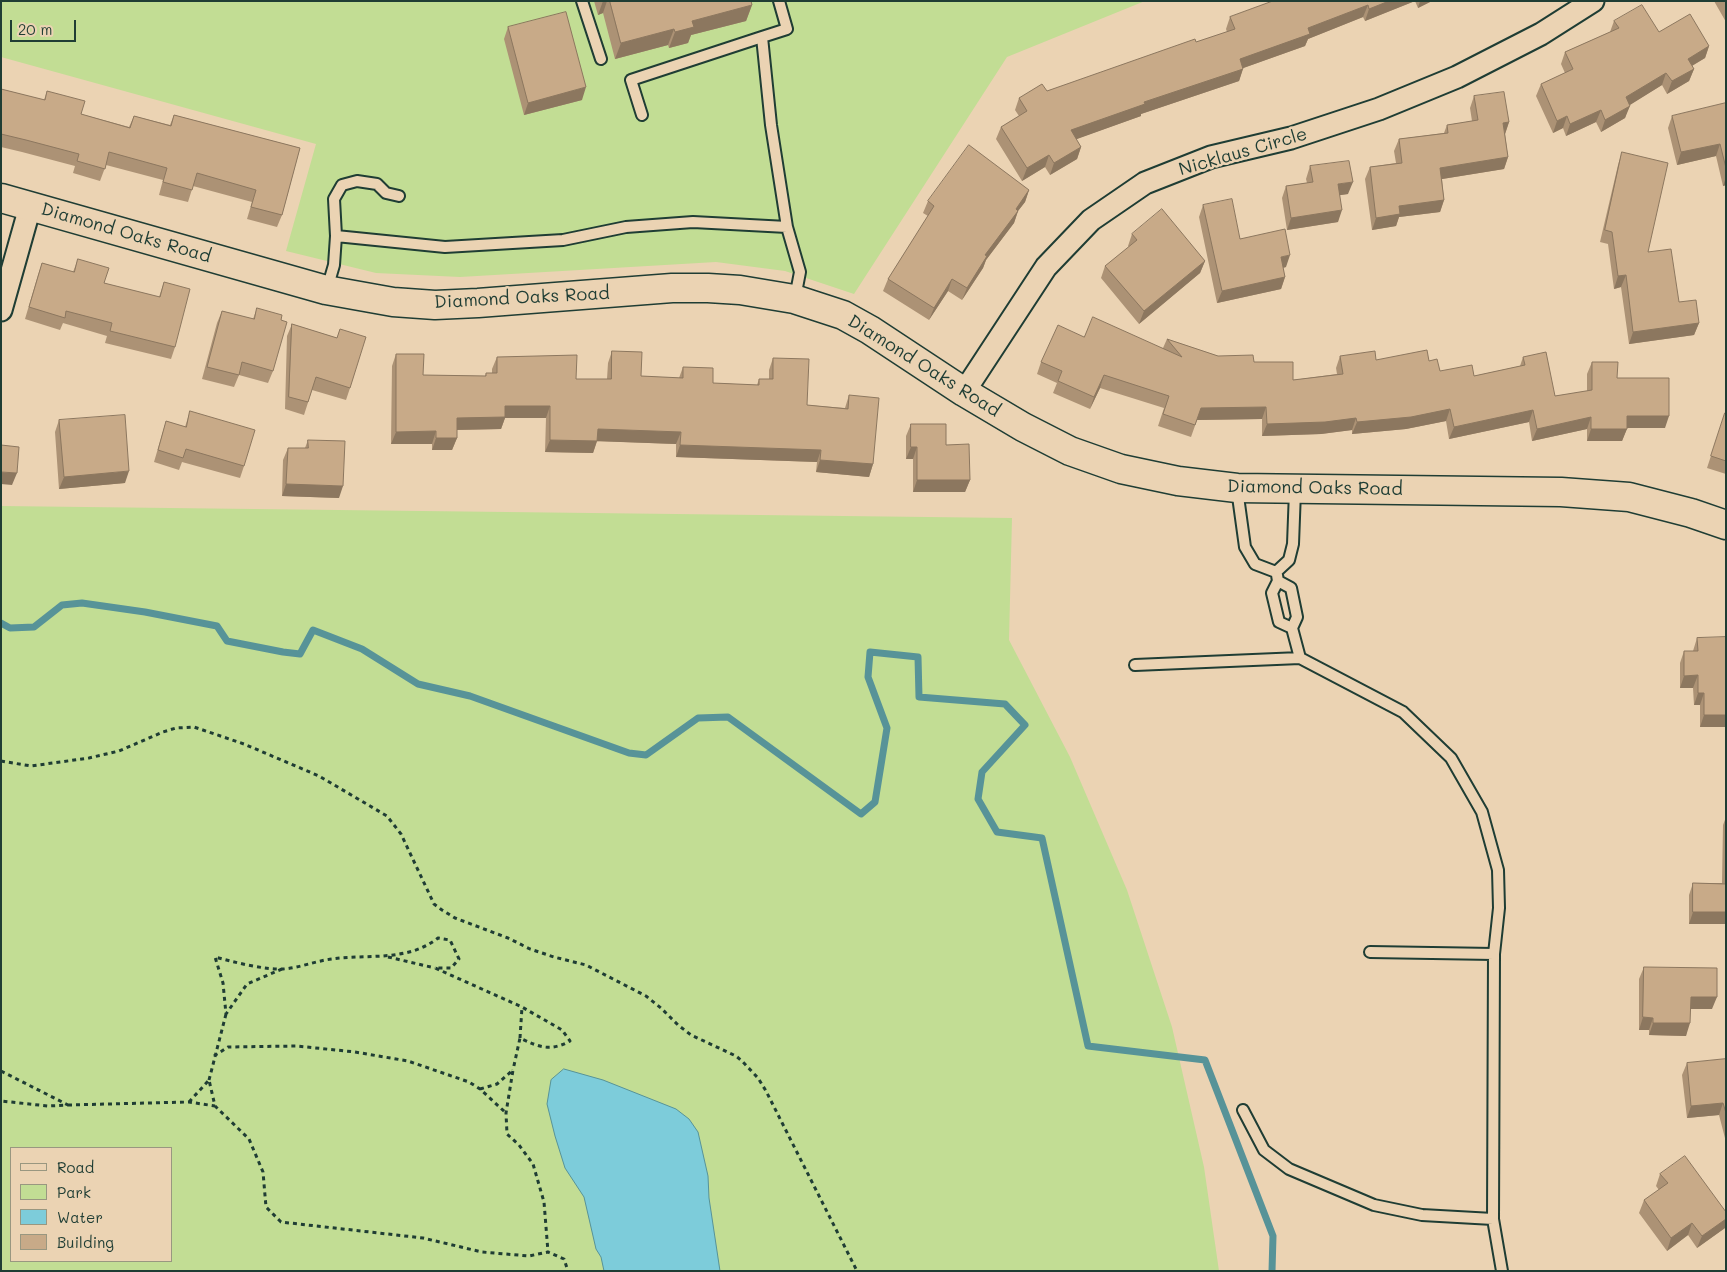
<!DOCTYPE html>
<html>
<head>
<meta charset="utf-8">
<style>
  body { margin:0 }
  #map { position:relative; width:1727px; height:1272px; overflow:hidden; background:#ebd3b3; font-family:Mali,sans-serif }
  canvas { display:block }
  .frame { position:absolute; inset:0; border:2px solid #1f3d34; pointer-events:none }
  .legend { position:absolute; left:10px; top:1147px; width:162px; height:115px; box-sizing:border-box; background:#ebd3b3; border:1px solid #999780; margin:0; padding:6px 9px; list-style:none; font-size:15px; color:#1f3d34 }
  .legend li { display:flex; align-items:center; gap:10px; height:25px }
  .legend b { width:25px; border:1px solid #999780 }
  .scale { position:absolute; left:10px; top:20px; width:66px; height:22px; box-sizing:border-box; border:2px solid #1f3d34; border-top:0; padding-left:6px; font-size:15px; line-height:18px; white-space:nowrap; color:#1f3d34; -webkit-text-stroke:4px #ebd3b3; paint-order:stroke }
</style>
</head>
<body>
<div id="map">
<canvas width="1727" height="1272"></canvas>
<div class="frame"></div>
<ul class="legend">
<li><b style="height:6px;background:#ebd3b3"></b>Road</li>
<li><b style="height:14px;background:#c2dd94"></b>Park</li>
<li><b style="height:14px;background:#7dccda"></b>Water</li>
<li><b style="height:14px;background:#c8aa88"></b>Building</li>
</ul>
<div class="scale">20 m</div>
</div>
<script>
const ctx = document.querySelector('canvas').getContext('2d');
ctx.lineJoin = 'round';
function paint(path, color) { ctx.fillStyle = color; ctx.fill(path, 'evenodd'); }
function stroke(path, color, width, dash) { ctx.strokeStyle = color; ctx.lineWidth = width; ctx.lineCap = dash ? 'butt' : 'round'; ctx.setLineDash(dash || []); ctx.stroke(path); }
function drawText(font, color, halo, rows, align = 'center') {
  ctx.font = font + ' Mali,sans-serif'; ctx.lineWidth = 5; ctx.setLineDash([]); ctx.textBaseline = 'middle'; ctx.strokeStyle = halo; ctx.fillStyle = color; for (const [text, x, y, turn = 0] of rows) {
    ctx.save(); ctx.translate(x, y); ctx.rotate((+turn || 0) * Math.PI / 180); ctx.textAlign = isNaN(turn) ? turn : align; if (halo) ctx.strokeText(text, 0, 0); ctx.fillText(text, 0, 0); ctx.restore();
  }
}
paint(new Path2D(`
  M1,1H1145L1007,57L854,294L785,271L716,262L460,277L376,273L286,251L316,144L1,57Z
  M1,506L1012,518L1009,640L1070,757L1127,890L1172,1027L1204,1167L1219,1271H1ZM11,1148H171V1261H11Z`), '#c2dd94');
const water = new Path2D(`
  M564,1069L603,1080L676,1109L689,1119L698,1132L708,1176L709,1198L720,1271H604L601,1257L596,1249L584,1197L565,1168L555,1136L547,1104L551,1080Z`);
paint(water, '#7dccda');
stroke(water, '#579398', 1);
stroke(new Path2D(`
  M1,623L10,628L34,627L62,605L82,603L145,612L217,626L227,641L283,652L300,654L313,630L362,649L418,684L470,696L629,753L646,755L698,718L728,717L861,814L875,802L887,728L868,677L870,652L918,657L919,697L1005,704L1025,725L982,772L978,799L997,832L1042,838L1088,1046L1205,1060L1273,1236L1272,1271`), '#579398', 7);
const lane = new Path2D(`
  M582,1L601,59
  M762,37L787,29L779,1
  M642,115L631,80L762,37L771,125L787,227L800,272L795,298
  M336,236L445,247L563,240L626,227L693,222L787,227
  M327,289L334,265L336,236L334,199L342,185L357,181L377,184L386,193L399,196
  M1237,489L1245,547L1255,564L1276,572L1289,560L1293,544L1295,491
  M1277,575L1278,581L1272,593L1279,622L1292,628
  M1278,581L1291,588L1297,617L1292,628L1300,658
  M1135,665L1300,658L1403,712L1451,758L1482,812L1498,870L1499,908L1494,954L1493,1219L1502,1271
  M1370,952L1494,954
  M1243,1110L1264,1150L1289,1169L1374,1205L1422,1215L1493,1219`);
const street = new Path2D(`
  M1,310L30,207
  M964,392L1046,267L1091,220L1145,183L1211,157L1291,138L1379,109L1457,77L1541,34L1593,1`);
const secondary = new Path2D(`
  M1,198L326,290L393,302L435,305L478,303L672,288H708L740,290L794,299L843,315L870,330L964,392L1023,427L1070,451L1121,469L1178,481L1237,488L1561,492L1629,497L1691,513L1726,525`);
stroke(lane, '#1f3d34', 14);
stroke(street, '#1f3d34', 25);
stroke(secondary, '#1f3d34', 31);
stroke(new Path2D(`
  M1,761L31,766L89,758L119,751L163,732L176,728L194,727L244,744L319,776L387,816L401,834L434,904L442,910L455,918L508,938L530,949L554,957L586,965L646,996L661,1008L678,1025L691,1035L736,1056L742,1061L758,1078L766,1091L857,1271
  M388,957L435,968
  M282,969L247,984L226,1014L223,983L215,957C233,962 265,970 283,969C299,968 315,961 332,959C367,954 408,962 438,938L450,940L459,959L451,968H435L522,1007L562,1030L570,1041C550,1052 539,1047 520,1038L513,1070
  M520,1038L522,1007
  M214,1056L228,1047L297,1046L355,1052L408,1061L469,1082L480,1089L506,1113
  M1,1071L68,1105L48,1106L1,1101
  M209,1080L226,1014
  M480,1089L497,1084L513,1070L506,1113L507,1134L519,1145L533,1164L544,1202L548,1252
  M189,1102L209,1080L215,1106L249,1139L263,1172L266,1207L281,1222L423,1238L482,1252L529,1256L548,1252L564,1259L568,1271
  M68,1105L189,1102L215,1106`), '#1f3d34', 3, [4, 4]);
stroke(lane, '#ebd3b3', 10);
stroke(street, '#ebd3b3', 21);
stroke(secondary, '#ebd3b3', 28);
paint(new Path2D(`
  M594,1H751L752,5L746,21L691,35L688,43L669,48L668,45L615,59L603,13L598,15Z
  M1273,1H1432L1418,8L1415,1L1365,21L1363,17L1308,39L1305,46L1243,68L1239,81L1141,114V116L1076,139L1081,147L1077,159L1050,175L1045,167L1022,181L996,139L1001,127L1019,116L1015,110L1019,98L1047,91L1227,32L1226,29L1230,17Z
  M1714,1H1726V22Z
  M1614,21L1709,46L1705,58L1692,66L1694,69L1689,81L1667,94L1662,85L1629,105L1625,118L1601,132L1596,122L1566,136L1563,128L1553,133L1536,96L1541,84L1565,73L1561,64L1565,52L1610,32Z
  M508,27L582,100L524,115L504,39Z
  M1,89L44,100L47,91L81,114L129,127L134,116L170,125L174,115L300,148L282,215L277,227L247,219L252,202L193,186L188,202L159,195L163,180L106,165L100,181L73,173L75,166L22,152L1,147Z
  M1474,96L1509,122L1505,134L1508,157L1504,169L1442,179L1444,200L1440,212L1399,217L1396,226L1372,230L1365,179L1370,167L1396,163L1394,151L1399,139L1444,133L1447,125L1472,121L1470,108Z
  M1726,103V185L1723,186L1716,156L1677,165L1668,128L1672,116Z
  M1622,152L1648,252L1679,302L1699,323L1694,335L1629,344L1621,287L1614,289L1608,244L1600,242L1618,165Z
  M1310,166L1348,194L1340,195L1338,222L1287,230L1282,198L1286,186L1307,183L1306,179Z
  M1029,190L1025,202L1018,211L1014,223L986,260L983,268L962,300L948,291L929,320L883,291L888,279L928,216L923,213L928,201Z
  M1203,205L1240,239L1286,267L1283,268L1285,277L1281,289L1217,303L1199,217Z
  M1132,234L1205,261L1200,273L1139,324L1101,278L1105,266L1129,247L1128,246Z
  M78,259L104,283L159,297L164,282L175,347L171,359L105,343L107,336L63,323L60,330L25,319L38,275L42,263L73,272Z
  M257,308L281,320L273,371L268,383L239,375L234,387L202,379L217,323L222,311L253,319Z
  M292,324L337,338L340,329L350,388L346,400L312,390L304,415L285,409L287,336Z
  M1084,337L1163,348L1167,339L1218,356L1254,362L1293,380L1337,374L1336,368L1340,356L1376,360L1429,361L1440,371L1474,376L1520,366L1523,357L1555,396L1587,391V374L1592,362L1617,378L1665,428H1627L1622,441H1587V429L1532,441L1529,422L1449,439L1446,421L1406,429L1352,434V430L1321,434L1262,436V419L1197,420L1191,437L1158,426L1164,408L1100,388L1090,409L1053,393L1057,383L1037,374L1041,362Z
  M612,351L641,376L679,378L683,367L713,383L757,385L759,379H769V370L773,358L807,405L845,408L849,395L873,464L869,477L816,472L817,462L676,457V444L597,441L593,453L545,452L546,418H505L501,429L457,430V438L452,450H432V444H391L392,366L396,354L423,375L485,376L486,373H492V369L497,357L576,379H607L608,363Z
  M190,411L244,466L240,478L182,462L179,470L154,462L166,421L185,427Z
  M1725,413H1726V474L1707,468Z
  M59,420L125,483L59,489L55,432Z
  M911,424L946,445L970,480L965,492H913V459H906V436Z
  M308,440L339,498L282,496L283,460L288,448H305Z
  M1697,638L1726,727H1700V705H1694L1693,688H1680V663L1684,651H1693Z
  M1726,817V924H1689V895L1693,883H1722L1723,825Z
  M1644,967L1712,1009H1690L1686,1036L1649,1035V1030H1639V979Z
  M1726,1059V1142L1719,1115L1687,1118L1682,1075L1687,1063Z
  M1660,1174L1726,1212V1225L1725,1228L1697,1248L1688,1235L1667,1251L1639,1213L1644,1200L1659,1190L1656,1186Z`), '#ac9275');
paint(new Path2D(`
  M603,1H607L603,13L598,15Z
  M1389,1H1415L1365,21L1369,9Z
  M1420,1H1432L1418,8Z
  M752,5L746,21L691,35L688,43L669,48L675,32L692,21Z
  M1368,5L1363,17L1308,39L1305,46L1235,71L1240,59L1308,28Z
  M674,29L668,45L615,59L621,43Z
  M1709,46L1705,58L1683,71L1688,59Z
  M1243,69L1239,81L1141,114V116L1066,143L1071,130L1144,102Z
  M1694,69L1689,81L1667,94L1672,81Z
  M1666,73L1662,85L1622,110L1626,97Z
  M586,87L582,100L524,115L528,103Z
  M1630,106L1625,118L1601,132L1605,120Z
  M1601,110L1596,122L1566,136L1570,124Z
  M1567,116L1563,128L1553,133L1557,121Z
  M1509,122L1505,134L1503,123Z
  M1720,144L1716,156L1677,165L1681,152Z
  M1081,147L1077,159L1050,175L1054,163Z
  M1049,155L1045,167L1022,181L1027,168Z
  M1508,157L1504,169L1436,180L1440,168Z
  M1726,177V185L1723,186Z
  M1353,182L1348,194L1334,196L1338,184Z
  M1029,190L1025,202L1018,211L1014,223L986,260L983,268L962,300L967,288L985,255L1016,209Z
  M1444,200L1440,212L1399,217L1396,226L1372,230L1376,218L1399,206Z
  M1342,210L1338,222L1287,230L1291,218Z
  M1290,255L1286,267L1277,269L1281,257Z
  M1205,261L1200,273L1139,324L1144,311Z
  M1626,275L1621,287L1614,289L1618,276Z
  M1285,277L1281,289L1217,303L1222,291Z
  M952,279L948,291L929,320L934,308Z
  M1699,323L1694,335L1629,344L1633,332Z
  M1104,375L1100,388L1090,409L1094,397Z
  M505,406H550L546,418H505L501,429L452,430L457,418Z
  M1266,407L1262,419L1196,420L1201,408Z
  M1450,409L1446,421L1406,429L1352,434L1357,422Z
  M1533,410L1529,422L1449,439L1454,427Z
  M1627,416H1669L1665,428H1622Z
  M1591,417L1587,429L1532,441L1537,429Z
  M1356,418L1352,430L1321,434L1262,436L1267,424Z
  M598,429L681,432L676,444L593,441Z
  M1591,429H1627L1622,441H1587Z
  M436,431L432,444H391L396,432Z
  M436,438H457L452,450H432Z
  M550,440L597,441L593,453L545,452Z
  M680,445L821,450L817,462L676,457Z
  M911,447H917L913,459H906Z
  M820,460L873,464L869,477L816,472Z
  M129,471L125,483L59,489L64,477Z
  M1,472L17,473L12,485L1,484Z
  M917,480H970L965,492H913Z
  M286,484L343,486L339,498L282,496Z
  M1698,675L1693,688H1680L1684,676Z
  M1698,693H1704L1700,705H1694Z
  M1704,715H1726V727H1700Z
  M1693,912H1726V924H1689Z
  M1691,997H1717L1712,1009H1686Z
  M1643,1017L1653,1018L1649,1030H1639Z
  M1653,1023H1690L1686,1036L1649,1035Z
  M1723,1103L1719,1115L1687,1118L1691,1106Z
  M1726,1219V1225L1725,1228L1697,1248L1702,1236Z
  M1692,1223L1688,1235L1667,1251L1671,1238Z`), '#8c775f');
const building = new Path2D(`
  M610,1H751L752,5L692,21L694,27L675,32L674,29L621,43Z
  M1273,1H1389L1369,9L1368,5L1308,28L1310,34L1240,59L1243,69L1144,102L1145,104L1071,130L1081,147L1054,163L1049,155L1027,168L1001,127L1027,111L1019,98L1042,84L1047,91L1195,39L1196,42L1235,29L1230,17Z
  M1642,5L1659,32L1690,14L1709,46L1688,59L1694,69L1672,81L1666,73L1626,97L1630,106L1605,120L1601,110L1570,124L1567,116L1557,121L1541,84L1573,69L1565,52L1619,28L1614,21Z
  M566,12L586,87L528,103L508,27Z
  M1,89L45,100L47,91L85,101L81,114L130,128L134,116L171,126L174,115L300,148L282,215L251,207L256,190L197,173L192,190L163,182L167,168L109,152L105,169L77,161L79,154L26,140L1,134Z
  M1504,92L1509,122L1503,123L1508,157L1440,168L1444,200L1399,206L1400,214L1376,218L1370,167L1402,163L1399,139L1448,133L1447,125L1478,120L1474,96Z
  M1726,103V168L1720,144L1681,152L1672,116Z
  M969,145L1029,190L1016,209L1018,211L985,255L987,256L967,288L952,279L934,308L888,279L934,206L928,201Z
  M1622,152L1668,163L1648,252L1671,249L1679,302L1696,300L1699,323L1633,332L1626,275L1618,276L1612,232L1605,230Z
  M1349,161L1353,182L1338,184L1342,210L1291,218L1286,186L1313,182L1310,166Z
  M1232,199L1240,239L1285,229L1290,255L1281,257L1285,277L1222,291L1203,205Z
  M1162,209L1205,261L1144,311L1105,266L1137,240L1132,234Z
  M78,259L109,268L104,283L160,297L164,282L190,289L175,347L110,331L112,323L66,311L65,318L29,307L42,263L74,272Z
  M257,308L282,315L281,320L287,322L273,371L242,362L239,375L207,367L222,311L254,319Z
  M1093,317L1182,357L1167,339L1218,356L1253,355L1254,362H1293V380L1343,374L1340,356L1375,351L1376,360L1427,350L1429,361L1437,359L1440,371L1472,365L1474,376L1525,365L1523,357L1546,352L1555,396L1592,390V362H1618L1617,378H1669V416H1627V429H1591V417L1537,429L1533,410L1454,427L1450,409L1411,417L1357,422L1356,418L1325,422L1267,424L1266,407L1201,408L1195,425L1163,414L1169,396L1104,375L1094,397L1058,381L1062,371L1041,362L1058,325L1084,337Z
  M292,324L337,338L340,329L366,337L350,388L316,377L308,402L289,397Z
  M612,351L642,352L641,376L683,378V367L713,368V383L759,385V379H773V358L809,359L807,405L848,409L849,395L879,398L873,464L820,460L821,450L680,445L681,432L598,429L597,441L550,440V406H505V417L457,418V438H436V431L396,432V354H424L423,375L486,376V373H497V357L577,355L576,379H611Z
  M190,411L255,430L244,466L186,449L183,458L158,450L166,421L186,427Z
  M1725,413H1726V461L1711,456Z
  M125,415L129,471L64,477L59,420Z
  M911,424H946V445L969,444L970,480H917V447H911Z
  M308,440L345,441L343,486L286,484L288,448H308Z
  M1,445L19,447L17,473L1,472Z
  M1726,637V715H1704V693H1698V675L1684,676V651H1698L1697,638Z
  M1693,883L1726,884V912H1693Z
  M1644,967L1717,968V997H1691L1690,1023H1653V1018L1643,1017Z
  M1726,1059V1113L1723,1103L1691,1106L1687,1063Z
  M1685,1156L1726,1212V1219L1702,1236L1692,1223L1671,1238L1644,1200L1668,1183L1660,1174Z`);
paint(building, '#c8aa88');
stroke(building, '#8c775f', 1);
drawText('18px', '#1f3d34', '#ebd3b3', [
  ["Nicklaus Circle",1243,152,-16],
  ["Diamond Oaks Road",126,233,16],
  ["Diamond Oaks Road",522,298,-3],
  ["Diamond Oaks Road",924,366,32],
  ["Diamond Oaks Road",1315,488,1]
]);
</script>
</body>
</html>
